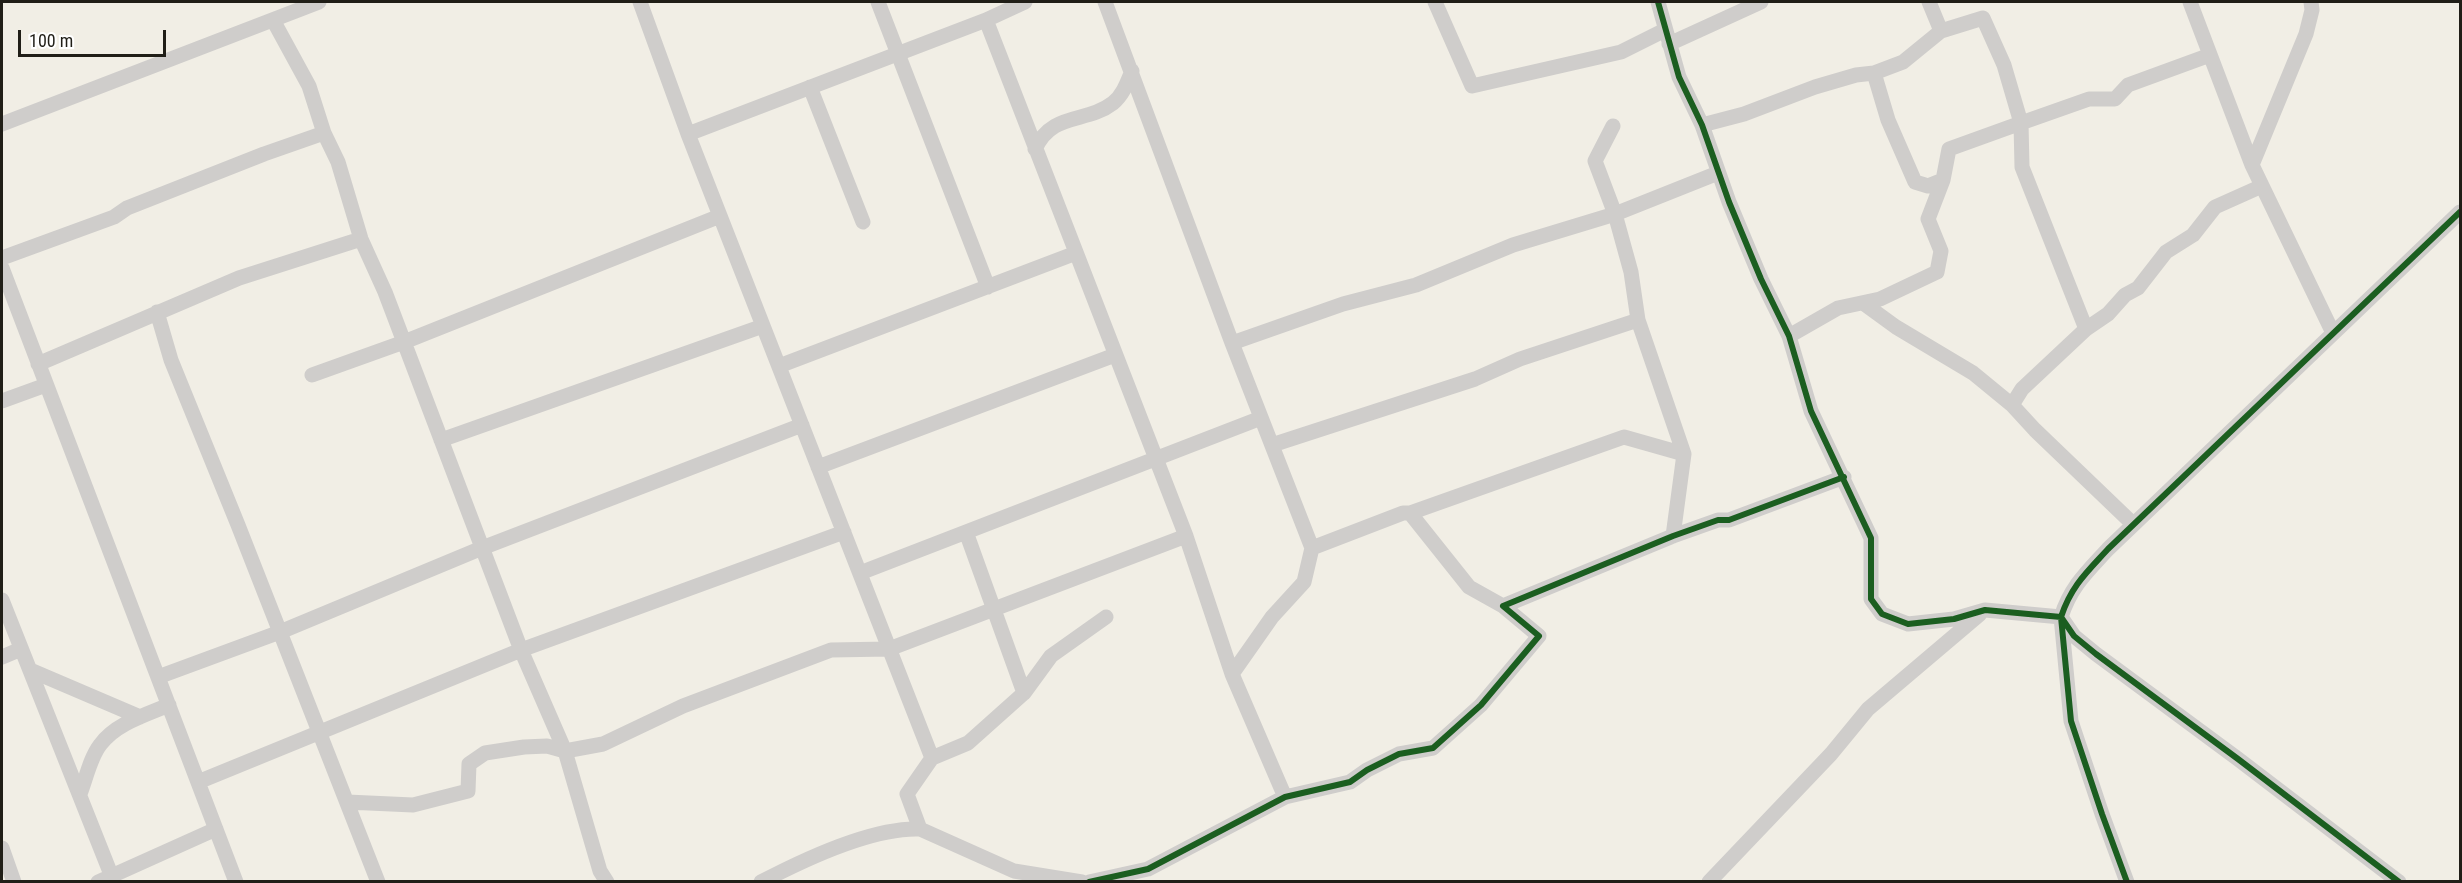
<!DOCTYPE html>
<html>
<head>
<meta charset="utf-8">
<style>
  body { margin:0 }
  #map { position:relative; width:2462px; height:883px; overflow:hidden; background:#f1eee5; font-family:"Roboto Condensed",sans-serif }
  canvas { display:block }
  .frame { position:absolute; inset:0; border:3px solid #201e17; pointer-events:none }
  .scale { position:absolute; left:18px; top:30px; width:148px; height:27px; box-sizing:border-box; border:3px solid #201e17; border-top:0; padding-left:8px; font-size:18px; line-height:21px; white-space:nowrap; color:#201e17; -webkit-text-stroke:4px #fff; paint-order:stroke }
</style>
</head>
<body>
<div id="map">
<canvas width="2462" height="883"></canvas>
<div class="frame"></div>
<div class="scale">100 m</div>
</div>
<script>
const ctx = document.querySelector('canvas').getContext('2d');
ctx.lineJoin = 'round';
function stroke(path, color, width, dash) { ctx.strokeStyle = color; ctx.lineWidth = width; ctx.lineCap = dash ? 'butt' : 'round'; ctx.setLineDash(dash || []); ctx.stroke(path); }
stroke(new Path2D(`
  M640,2L688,134L932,758
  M878,2L988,287
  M1105,2L1232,343L1312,548L1304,582L1272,617L1232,674
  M1435,2L1472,86L1621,52L1665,30
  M1658,2L1679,77L1702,125L1729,202L1761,279L1789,336L1811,411L1871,538V599L1882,614L1908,624L1954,619L1985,610L2061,617L2071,721L2102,814L2127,882
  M1929,2L1941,31L1983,18L2004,65L2021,123L2089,99H2115L2128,85L2210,55
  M2190,2L2252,165L2333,333
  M273,20L309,86L324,133L338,162L361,239L385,292L521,650L565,751L600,871L607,882
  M986,20L1186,536L1232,674L1285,797
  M1669,44L1761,2
  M810,87L863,222
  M2,124L319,2
  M1702,125L1744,114L1815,87L1856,75L1874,73L1903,62L1941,31
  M1613,126L1595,161L1615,214L1631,272L1638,320L1684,454L1673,536
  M688,134L986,20L1025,2
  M1035,149C1053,111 1086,124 1113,103C1123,95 1127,83 1132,71
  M2252,165L2306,34L2312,10L2311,2
  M1943,180L1949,149L2021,123L2022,167L2086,329
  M2,258L114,217L127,208L264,154L324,133
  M2,268L236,882
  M1863,303L1896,327L1973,373L2012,405L2035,430L2133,524
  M157,312L171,360L238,525L378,882
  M1789,336L1838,308L1880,299L1937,272L1941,251L1928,219L1943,180L1928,186L1915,182L1888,120L1874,73
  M1232,343L1343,304L1416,285L1513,245L1615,214L1718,173
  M38,364L239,278L361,239
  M779,366L1076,253
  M312,375L404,342L720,216
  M2,401L46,385
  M2012,405L2022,389L2086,329L2108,314L2125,295L2138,288L2166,252L2193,235L2215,207L2262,186
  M441,440L763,326
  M1272,445L1475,379L1520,359L1638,320
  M818,467L1115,355
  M1410,513L1469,587L1503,606
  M966,532L1024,693
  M1312,548L1403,513H1410L1624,437L1684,454
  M860,573L1261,418
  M2,600L114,882
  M2,657L21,649
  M30,670L140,717
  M158,677L280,632L482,548L802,425
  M198,782L521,650L844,532
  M80,794C86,779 90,758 100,745C115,724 145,715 169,705
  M347,802L413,805L468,791L469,764L485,753L524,747L547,746L565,751L603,744L683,706L831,650L889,649L1186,536
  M920,829L907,794L932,758L968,743L1024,693L1051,656L1106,617
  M2,848L14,882
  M98,882L216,829
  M761,882C803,860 873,827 920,829L1014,871L1082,882
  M1089,882L1148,869L1285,797L1350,782L1367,770L1399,754L1433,748L1481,705L1539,636L1503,606L1673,536L1718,520H1729L1844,477
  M1709,882L1831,754L1868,709L1980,614
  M2399,882L2238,759L2096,654L2074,636L2061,617C2071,586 2087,572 2108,549L2460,212`), '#cfcdcb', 15);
stroke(new Path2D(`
  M1658,2L1679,77L1702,125L1729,202L1761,279L1789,336L1811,411L1871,538V599L1882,614L1908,624L1954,619L1985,610L2061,617L2071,721L2102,814L2127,882
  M1089,882L1148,869L1285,797L1350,782L1367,770L1399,754L1433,748L1481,705L1539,636L1503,606L1673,536L1718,520H1729L1844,477
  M2399,882L2238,759L2096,654L2074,636L2061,617C2071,586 2087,572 2108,549L2460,212`), '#1b5e20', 6);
</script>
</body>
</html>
